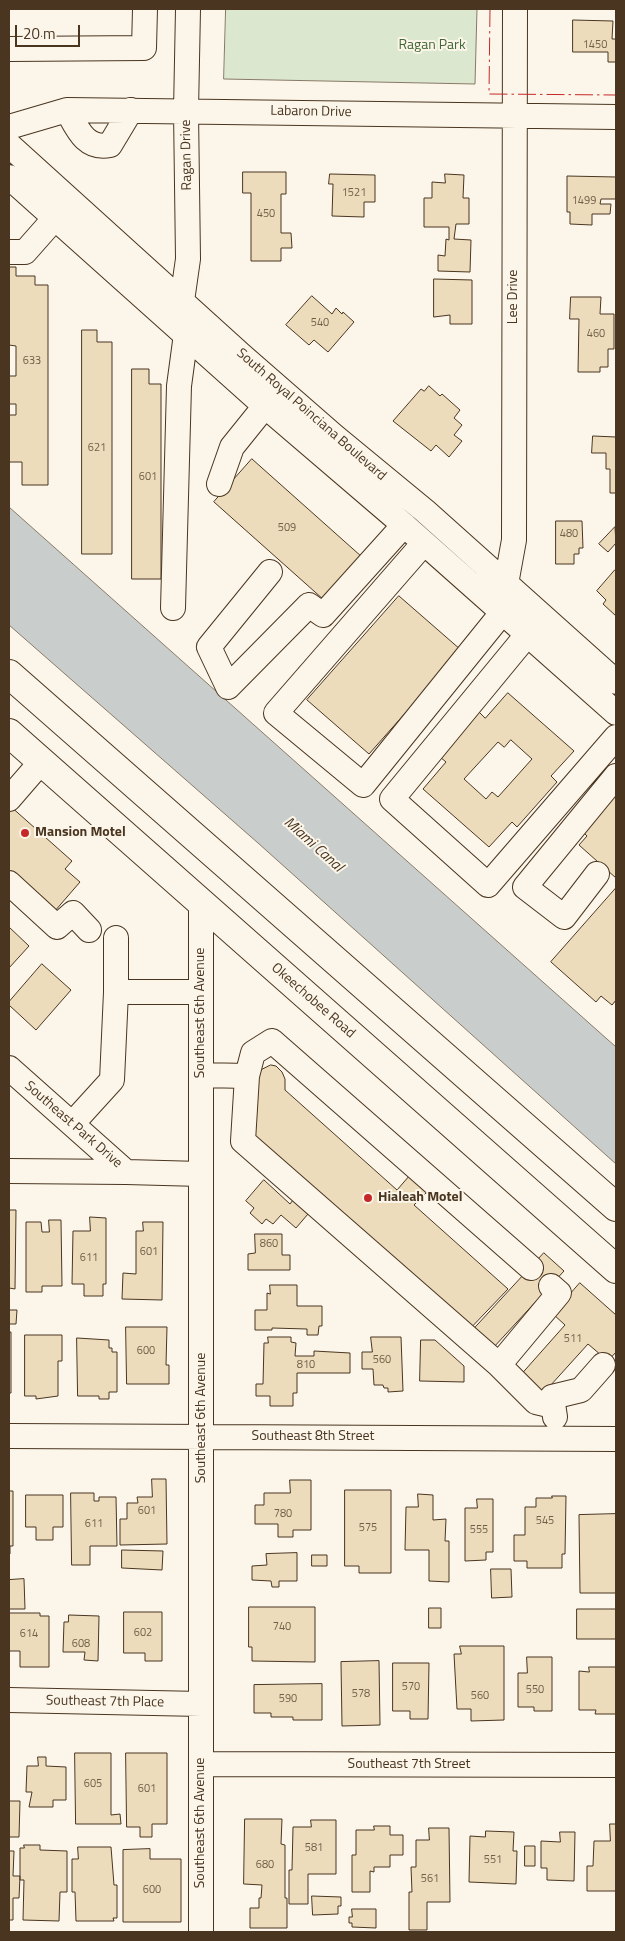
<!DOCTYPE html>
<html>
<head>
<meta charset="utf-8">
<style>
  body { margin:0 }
  #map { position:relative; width:625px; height:1941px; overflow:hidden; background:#fbf6e9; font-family:"Titillium Web",sans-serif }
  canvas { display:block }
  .frame { position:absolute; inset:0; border:10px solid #4a3520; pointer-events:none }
  .scale { position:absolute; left:15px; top:25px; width:65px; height:22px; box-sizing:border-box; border:2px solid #4a3520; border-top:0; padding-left:6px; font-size:15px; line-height:18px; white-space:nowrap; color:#4a3520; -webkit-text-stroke:4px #fbf6e9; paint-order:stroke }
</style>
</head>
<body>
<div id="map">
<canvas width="625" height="1941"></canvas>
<div class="frame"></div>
<div class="scale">20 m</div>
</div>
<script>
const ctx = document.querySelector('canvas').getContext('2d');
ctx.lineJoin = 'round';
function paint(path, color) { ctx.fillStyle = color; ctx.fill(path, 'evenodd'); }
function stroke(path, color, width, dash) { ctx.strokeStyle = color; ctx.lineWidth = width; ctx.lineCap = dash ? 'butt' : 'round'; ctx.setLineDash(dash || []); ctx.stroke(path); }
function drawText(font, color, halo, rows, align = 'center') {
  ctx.font = font + ' "Titillium Web",sans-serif'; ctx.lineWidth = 4; ctx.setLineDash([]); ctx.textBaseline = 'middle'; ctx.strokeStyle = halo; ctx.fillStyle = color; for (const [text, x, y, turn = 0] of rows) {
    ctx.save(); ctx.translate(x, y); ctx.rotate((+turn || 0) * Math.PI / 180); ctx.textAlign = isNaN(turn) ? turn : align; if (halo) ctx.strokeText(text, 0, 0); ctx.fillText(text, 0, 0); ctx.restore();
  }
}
const green = new Path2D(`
  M226,9H477L475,84L224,79Z`);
paint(green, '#dce7d0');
stroke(green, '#887966', 1);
const water = new Path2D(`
  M9,507L616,1047V1164L258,843L9,625Z`);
paint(water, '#c9cecd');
stroke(water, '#887966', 1);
const building = new Path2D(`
  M573,20L613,21L612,39H616V62H608V52H573Z
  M243,172H286V194H281V233H291L292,248H281V261H251V193H243Z
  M330,174L375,175V202H364V217L332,216L333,184H329Z
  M445,174L464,175L463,198H469V224H456L454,239L471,240L470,272L438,271V255L445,256L446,239L449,240V227H424V198H432V182L445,183Z
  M616,174V199H601L600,204H611L610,214H592V225L570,224V212H567V176L616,177Z
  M9,267H16V276H35V285H48V485H22V462H9V415H16V404H9V376H16V346L9,345Z
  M434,279L472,280V324H450V315L434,317Z
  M312,296L332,314L336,308L342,314L343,312L354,322L328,352L314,340L309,345L286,325Z
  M571,297H601L600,314H614V349H608V367H600V372H578L579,319H570Z
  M82,330H97V342H112V554H82Z
  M132,369H149V384H161V579H132Z
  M429,386L440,396L442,394L460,410L454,418L462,425L454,435L462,441L449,457L436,445L431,451L393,421L421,389L424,391Z
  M593,436L616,437V493H610V469H606V453H592Z
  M252,459L362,557L324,600L214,502Z
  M556,521H582L583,548H579V554H574V564H556Z
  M615,527L616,543L608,552L599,544Z
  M615,570H616V616L603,604L606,600L597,591Z
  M399,596L461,650L369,754L307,700Z
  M508,693L574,751L551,776L557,782L517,827L512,822L489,847L423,789L446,762L440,757L479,712L485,718ZM511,740L532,759L498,797L492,792L486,799L464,779L498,742L504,747Z
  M616,790V878L579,845L587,836L581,830Z
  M9,805L72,861L65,869L80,882L54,912L9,872Z
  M616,888V1000L612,1005L601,996L596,1002L551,962Z
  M9,927L29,946L9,968Z
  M42,964L71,990L36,1030L9,1005V1002Z
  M271,1065L276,1066L282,1072L285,1079V1090L397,1190L410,1175L428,1191L414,1205L508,1289L465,1334L252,1142L258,1076L261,1070Z
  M264,1180L290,1204L293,1200L308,1214L296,1228L281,1215L273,1224L266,1219L262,1224L250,1213L254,1208L246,1201Z
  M9,1210H16L15,1289L9,1288Z
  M90,1217L106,1218V1284H103V1296H84V1284H72L73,1231H90Z
  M49,1220H61L62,1286H42V1292H26V1222H41L42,1232H49Z
  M143,1222H163L162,1300L122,1299L123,1273L136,1274V1231H143Z
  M255,1234H282V1255H290V1270H248V1254L255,1253Z
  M544,1253L564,1271L493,1348L473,1330Z
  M580,1283L616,1315V1352L608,1361L588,1344L540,1397L518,1378L565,1325L553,1314Z
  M270,1285H297V1306H322V1326H319L318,1335H307V1329L272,1328V1330H255V1310H267V1293L270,1294Z
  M9,1310H17L16,1324H9Z
  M126,1327H167L166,1365H169V1384H127Z
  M9,1332H11V1393H9Z
  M25,1335H62V1361H58V1396L36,1399V1396H25Z
  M268,1337H291V1342L296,1343L295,1356H314V1351L350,1353V1373H297V1393H293V1406H270V1396H256V1384H263L264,1343H268Z
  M371,1337H401L403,1391L388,1392V1388H384L383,1385H374L373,1369H362V1352H372Z
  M77,1338L109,1340V1348H112V1352H117V1392H109V1399H99V1396H78Z
  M421,1340H435L464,1366V1382L420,1381Z
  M152,1479H166L167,1544L120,1545V1519H127V1503H138L137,1497H152Z
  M290,1480H311V1530H293V1537H278V1524H255V1505H264V1493H290Z
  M345,1490H391V1573H359V1566H345Z
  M9,1491H13V1546H10V1554H9Z
  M71,1493H94V1501H99V1497H116L117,1546H90V1565H72Z
  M418,1494L433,1495V1520L446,1519L445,1541H449V1582L429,1581V1550H405L406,1507H418Z
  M26,1495H63V1527H53V1540H36V1527H26Z
  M552,1496H566L565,1554H562V1568H527V1561H514V1535H525V1507H536V1498H552Z
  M477,1499H493V1552H486V1560L465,1561V1508H477Z
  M616,1514V1593H580L579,1515Z
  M122,1550L163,1551L162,1570L122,1568Z
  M297,1553V1581H279V1587H272L271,1581L252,1580V1566L267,1565L266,1554Z
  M312,1555H327V1566H312Z
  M491,1569H511L512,1597L492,1598Z
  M24,1579L25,1609H9V1580Z
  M249,1607H315V1662L252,1661V1647H249Z
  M429,1608H441V1628H429Z
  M577,1609H616V1639H577Z
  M124,1612H162V1661H145V1653H124Z
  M9,1613H40V1616H49V1667H20V1651H9Z
  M69,1615L99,1616L98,1661L84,1660L85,1652H63L64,1622H68Z
  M460,1646H504V1720L471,1721V1709H457L454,1654H461Z
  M527,1657H552V1711H534V1707H518V1673H527Z
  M379,1661L380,1725L342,1726L341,1662Z
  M393,1663H429L428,1719H410V1711H393Z
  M589,1667H616V1714H595L596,1710H579V1671L589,1672Z
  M322,1684V1720H293V1717H271V1713H254V1685Z
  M75,1753H111V1815L120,1814L121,1824H76Z
  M126,1753H167V1824H152V1837H140V1827H127Z
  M38,1757H46V1766L66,1767V1800H53V1807H29L32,1792H26L27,1766H38Z
  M9,1801H20L19,1837H9Z
  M245,1819H282L281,1844L285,1845V1898H287V1928H250V1908H259V1898H261L262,1885L244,1884Z
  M311,1820H336V1874H308V1904H289V1870H292L293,1827H311Z
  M610,1824H616V1891H587V1866H593L594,1841H610Z
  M374,1826H390V1835H403V1855H390V1867H374V1872L370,1871V1892H352V1855H356V1830H374Z
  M429,1828H449L450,1902H427V1930H409V1892H412L411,1867H416V1840H429Z
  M486,1831L514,1832L513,1851H517L516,1884L469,1882L470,1836L485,1837Z
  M560,1832H575L574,1881L547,1880V1868H541V1841L560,1842Z
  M24,1845H40V1850L67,1851V1892H60L59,1921L23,1920L24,1880H20V1848H24Z
  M525,1846H535V1866H525Z
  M78,1847H111L114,1885H117V1918H113L114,1921H76L75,1892H72V1859H78Z
  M150,1849V1859H181V1922H123V1850Z
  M9,1851H14L13,1876H20L19,1898H13V1920H9Z
  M312,1896L341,1897V1906H338V1914L313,1915Z
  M352,1909H376V1928L352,1927V1923H349V1917H352Z`);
paint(building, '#ecdcbc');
stroke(building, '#4a3520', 1);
const minor = new Path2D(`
  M9,49L144,48L145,9
  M67,110C77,128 85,150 110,145L131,110
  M9,127L67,110L616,117
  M9,145L241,355L334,436L425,511L616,682
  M9,177L265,406L404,525L616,713
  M9,252H25L55,218
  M182,301L188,259L186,111L188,9
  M219,484L232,447L265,406
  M424,543L276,713L363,785L502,613
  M270,572L209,647L228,687L309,605L323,615L404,525
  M506,584L514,540L515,9
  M173,608L179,386L186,334
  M527,635L392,799L488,885L616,737
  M9,799L41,762
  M597,874L564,917L525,887L616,776
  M9,883L57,927L73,913L89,930
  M201,903V1932
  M116,938V992
  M9,1068L126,1172L201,1174
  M201,1075L247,1076
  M72,1124L112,1080L116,992H201
  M9,1171L126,1172
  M551,1286L559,1293L499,1365L536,1402L553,1406
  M499,1365L243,1141L247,1076L253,1053L272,1041L531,1268
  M555,1417L552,1397L581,1390L603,1365
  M9,1436L616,1439
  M9,1700L201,1704
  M201,1764L616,1765`);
const highway = new Path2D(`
  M9,674L616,1207
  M9,733L616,1269`);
stroke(minor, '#4a3520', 26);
stroke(highway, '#4a3520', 30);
stroke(minor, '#fbf6e9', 24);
stroke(highway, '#fbf6e9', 28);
stroke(new Path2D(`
  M490,9L489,94L616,95`), '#c62828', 1, [18, 4, 2.5, 4]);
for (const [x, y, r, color] of [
  [25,833,5,"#c62828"],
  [368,1198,5,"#c62828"]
]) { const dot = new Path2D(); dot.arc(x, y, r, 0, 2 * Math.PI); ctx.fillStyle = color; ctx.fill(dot); stroke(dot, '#fbf6e9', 2); }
drawText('11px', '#725f47', null, [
  ["1450",595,45],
  ["1521",354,193],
  ["1499",584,201],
  ["450",266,214],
  ["540",320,323],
  ["460",596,334],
  ["633",32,361],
  ["621",97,448],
  ["601",148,477],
  ["509",287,528],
  ["480",569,534],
  ["860",269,1244],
  ["601",149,1252],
  ["611",89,1258],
  ["511",573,1339],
  ["600",146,1351],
  ["560",382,1360],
  ["810",306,1365],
  ["601",147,1511],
  ["780",283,1514],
  ["545",545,1521],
  ["611",94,1524],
  ["575",368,1528],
  ["555",479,1530],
  ["740",282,1627],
  ["602",143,1633],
  ["614",29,1634],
  ["608",81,1644],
  ["570",411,1687],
  ["550",535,1690],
  ["578",361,1694],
  ["560",480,1696],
  ["590",288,1699],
  ["605",93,1784],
  ["601",147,1789],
  ["581",314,1848],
  ["551",493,1860],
  ["680",265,1865],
  ["561",430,1879],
  ["600",152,1890]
]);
drawText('14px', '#436837', '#fbf6e9', [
  ["Ragan Park",432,46]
]);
drawText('14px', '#4a3520', '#fbf6e9', [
  ["Labaron Drive",311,112,1],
  ["Ragan Drive",187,155,-91],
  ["Lee Drive",514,297,-90],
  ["South Royal Poinciana Boulevard",311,415,41],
  ["Okeechobee Road",313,1001,41],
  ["Southeast 6th Avenue",201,1013,-90],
  ["Southeast Park Drive",73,1125,41],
  ["Southeast 6th Avenue",202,1418,-90],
  ["Southeast 8th Street",313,1437],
  ["Southeast 7th Place",105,1702,1],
  ["Southeast 7th Street",409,1765],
  ["Southeast 6th Avenue",201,1823,-90]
]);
drawText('bold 14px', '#4a3520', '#fbf6e9', [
  ["Mansion Motel",35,833],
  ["Hialeah Motel",378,1198]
], 'left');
drawText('italic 15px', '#4a3520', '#fbf6e9', [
  ["Miami Canal",313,845,42]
]);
</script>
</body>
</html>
